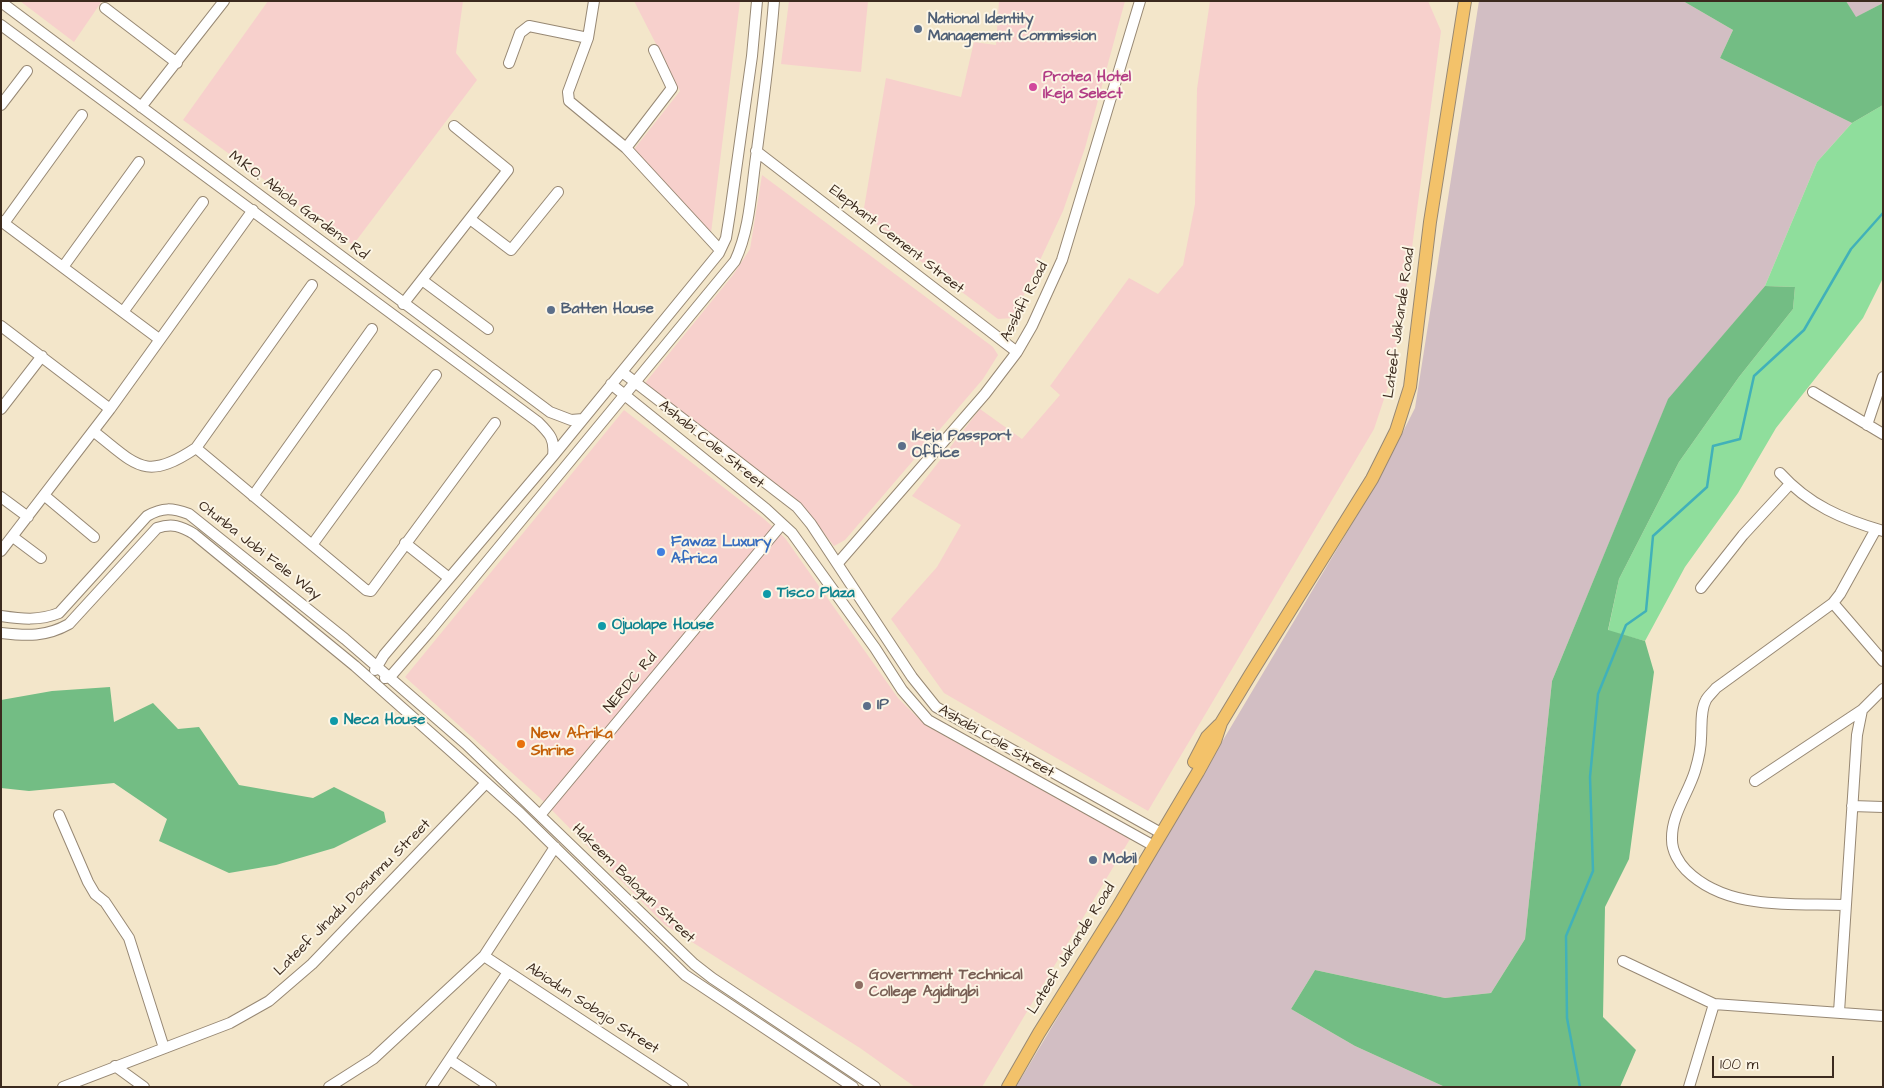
<!DOCTYPE html>
<html>
<head>
<meta charset="utf-8">
<style>
  body { margin:0 }
  #map { position:relative; width:1884px; height:1088px; overflow:hidden; background:#f3e6ca; font-family:"Architects Daughter",sans-serif }
  canvas { display:block }
  .frame { position:absolute; inset:0; border:2px solid #3b2a1e; pointer-events:none }
  .scale { position:absolute; left:1712px; top:1056px; width:122px; height:22px; box-sizing:border-box; border:2px solid #3b2a1e; border-top:0; padding-left:6px; font-size:15px; line-height:18px; white-space:nowrap; color:#3b2a1e; -webkit-text-stroke:4px #fcf5e5; paint-order:stroke }
</style>
</head>
<body>
<div id="map">
<canvas width="1884" height="1088"></canvas>
<div class="frame"></div>
<div class="scale">100 m</div>
</div>
<script>
const ctx = document.querySelector('canvas').getContext('2d');
ctx.lineJoin = 'round';
function paint(path, color) { ctx.fillStyle = color; ctx.fill(path, 'evenodd'); }
function stroke(path, color, width, dash) { ctx.strokeStyle = color; ctx.lineWidth = width; ctx.lineCap = dash ? 'butt' : 'round'; ctx.setLineDash(dash || []); ctx.stroke(path); }
function drawText(font, color, halo, rows, align = 'center') {
  ctx.font = font + ' "Architects Daughter",sans-serif'; ctx.lineWidth = 4; ctx.setLineDash([]); ctx.textBaseline = 'middle'; ctx.strokeStyle = halo; ctx.fillStyle = color; for (const [text, x, y, turn = 0] of rows) {
    ctx.save(); ctx.translate(x, y); ctx.rotate((+turn || 0) * Math.PI / 180); ctx.textAlign = isNaN(turn) ? turn : align; if (halo) ctx.strokeText(text, 0, 0); ctx.fillText(text, 0, 0); ctx.restore();
  }
}
paint(new Path2D(`
  M20,1H102L74,42Z
  M268,1H463L456,53L477,80L353,245L183,120Z
  M634,1H740L711,233L635,152V148L680,91Z
  M789,1H868L861,72L781,64Z
  M999,1H1125L1085,148L1063,211L1013,318L998,319L919,260V257L863,214L886,78L961,97L974,42L996,45Z
  M1210,1H1428L1441,31L1409,270L1391,378L1374,429L1148,811L944,693L891,619L937,567L961,525L912,496L980,409L1022,439L1060,395L1050,386L1129,278L1158,294L1183,265L1195,204L1197,89Z
  M762,175L993,347L998,355L983,379L845,540L834,546L806,510L645,383L733,275L750,249Z
  M624,410L763,518L785,538L898,698L925,725L1130,839L982,1087H915L860,1048L665,925L540,798L405,677Z`), '#f7d0cc');
paint(new Path2D(`
  M1479,1H1683L1733,30L1720,58L1852,123L1817,162L1765,286L1668,400L1552,681L1525,939L1491,993L1445,998L1315,970L1291,1009L1355,1046L1445,1087H1016L1380,477L1415,408Z
  M1846,1H1883V3L1855,18Z`), '#d2bec3');
paint(new Path2D(`
  M1883,105V278L1863,318L1776,428L1738,493L1685,567L1645,641L1608,631L1619,579L1679,462L1739,377L1793,309L1795,287L1765,286L1817,162L1852,123Z`), '#8fde9c');
paint(new Path2D(`
  M1683,1H1846L1856,17L1883,3V105L1852,123L1720,58L1733,30Z
  M1765,286L1795,287L1793,309L1739,377L1679,462L1619,579L1608,630L1645,641L1654,672L1629,859L1605,907L1603,1017L1636,1050L1620,1087H1445L1355,1046L1291,1009L1315,970L1445,998L1491,993L1525,939L1552,681L1668,399Z
  M110,687L114,722L153,703L178,729L199,727L239,785L313,798L334,787L384,812L386,822L334,848L276,865L229,873L159,841L167,819L114,783L29,791L1,788V700L52,691Z`), '#73bd84');
stroke(new Path2D(`
  M1580,1087L1567,1018L1566,936L1593,871L1590,777L1598,694L1626,625L1646,611L1653,536L1707,487L1713,446L1740,439L1754,376L1804,330L1851,249L1883,213`), '#41b1b9', 2.5);
const minor = new Path2D(`
  M594,1L588,38L568,92L569,101L626,148L720,250
  M1,2L550,412L571,420L583,419
  M105,8L177,63
  M1,25L538,422C550,434 555,439 553,456
  M509,63L520,33L529,26L588,38
  M1,105L27,71
  M141,107L224,1
  M626,148L672,88L654,50
  M756,151L1017,352
  M470,219L511,250L558,192
  M1,221L159,339
  M4,223L82,115
  M63,267L139,162
  M422,280L488,329
  M403,304L508,170L454,126
  M123,312L203,202
  M1,326L110,409
  M622,372L797,507L811,524L912,677L936,707L1161,833
  M611,384L766,509L792,533L875,648L902,690L928,720L1154,846
  M1813,392L1883,434
  M1,409L42,356
  M1867,425L1883,377
  M93,431C136,464 144,483 196,448L312,285
  M196,448L366,590L371,591L495,423
  M1780,473C1809,505 1842,519 1883,531
  M45,496L94,537
  M253,496L372,329
  M1,497L28,517
  M13,537L41,558
  M405,543L449,578
  M312,545L436,375
  M1,551L110,409L253,210
  M838,563L985,394L1017,352L1032,326L1062,260L1140,1
  M1701,588L1743,535L1790,484
  M1833,603L1883,661
  M1,616C22,619 39,621 59,613L147,516C163,507 172,508 189,514L345,639L466,744L694,964L712,978L875,1087
  M1,633C27,636 46,637 69,624L157,528C172,523 181,526 194,534L355,666L452,752L520,813L685,975L853,1087
  M375,670L384,655L553,456L719,253L726,238L730,213L752,56L757,1
  M385,678L390,677L429,632L735,261C750,229 751,192 756,157C763,105 770,54 774,1
  M1755,781L1862,710
  M1852,806L1883,807
  M541,814L782,524
  M59,815L88,882L95,894L105,902L129,938L164,1048
  M1845,905C1792,903 1727,911 1686,870C1679,863 1672,851 1672,840C1671,815 1688,794 1695,771C1698,761 1701,748 1701,738C1702,726 1700,711 1706,700C1708,696 1713,692 1716,688L1833,603L1840,594L1876,529
  M484,956L683,1087
  M1623,961L1714,1004L1883,1016
  M1839,1012L1857,735L1862,710L1883,689
  M450,1060L491,1087
  M115,1066L144,1087
  M63,1087L230,1023L269,1001L312,964L486,783
  M329,1087L373,1059L484,956L555,847
  M431,1087L508,972
  M1689,1087L1714,1004`);
const major = new Path2D(`
  M1194,762L1207,737L1219,725
  M1008,1087L1039,1033L1116,910L1198,772L1215,741L1221,723L1250,675L1372,479L1396,431L1410,387L1430,222L1465,1`);
stroke(minor, '#978874', 12);
stroke(major, '#978874', 14);
stroke(minor, '#fff', 10);
stroke(major, '#f3c26a', 12);
for (const [x, y, r, color] of [
  [918,29,5,"#5c6f8a"],
  [1033,87,5,"#d1479c"],
  [551,310,5,"#5c6f8a"],
  [902,446,5,"#5c6f8a"],
  [661,552,5,"#3f7fe0"],
  [767,594,5,"#0f9aa8"],
  [602,626,5,"#0f9aa8"],
  [867,706,5,"#5c6f8a"],
  [334,721,5,"#0f9aa8"],
  [521,744,5,"#e8710a"],
  [1093,860,5,"#5c6f8a"],
  [859,985,5,"#8d6e63"]
]) { const dot = new Path2D(); dot.arc(x, y, r, 0, 2 * Math.PI); ctx.fillStyle = color; ctx.fill(dot); stroke(dot, '#fcf5e5', 2); }
drawText('bold 15px', '#4e5e75', '#fcf5e5', [
  ["National Identity",928,20],
  ["Management Commission",928,37],
  ["Batten House",561,310],
  ["Ikeja Passport",912,437],
  ["Office",912,454],
  ["IP",877,706],
  ["Mobil",1103,860]
], 'left');
drawText('bold 15px', '#b23c85', '#fcf5e5', [
  ["Protea Hotel",1043,78],
  ["Ikeja Select",1043,95]
], 'left');
drawText('15px', '#3b2a1e', '#fcf5e5', [
  ["M.K.O. Abiola Gardens Rd",298,206,37],
  ["Elephant Cement Street",896,240,38],
  ["Assbifi Road",1025,302,-63],
  ["Lateef Jakande Road",1400,323,-82],
  ["Ashabi Cole Street",711,445,39],
  ["Otunba Jobi Fele Way",259,551,38],
  ["NERDC Rd",631,683,-50],
  ["Ashabi Cole Street",996,742,30],
  ["Hakeem Balogun Street",633,884,44],
  ["Lateef Jinadu Dosunmu Street",353,898,-45],
  ["Lateef Jakande Road",1072,949,-58],
  ["Abiodun Sobajo Street",592,1009,33]
]);
drawText('bold 15px', '#366cbe', '#fcf5e5', [
  ["Fawaz Luxury",671,543],
  ["Africa",671,560]
], 'left');
drawText('bold 15px', '#0d838f', '#fcf5e5', [
  ["Tisco Plaza",777,594],
  ["Ojuolape House",612,626],
  ["Neca House",344,721]
], 'left');
drawText('bold 15px', '#c56008', '#fcf5e5', [
  ["New Afrika",531,735],
  ["Shrine",531,752]
], 'left');
drawText('bold 15px', '#785e54', '#fcf5e5', [
  ["Government Technical",869,976],
  ["College Agidingbi",869,993]
], 'left');
</script>
</body>
</html>
